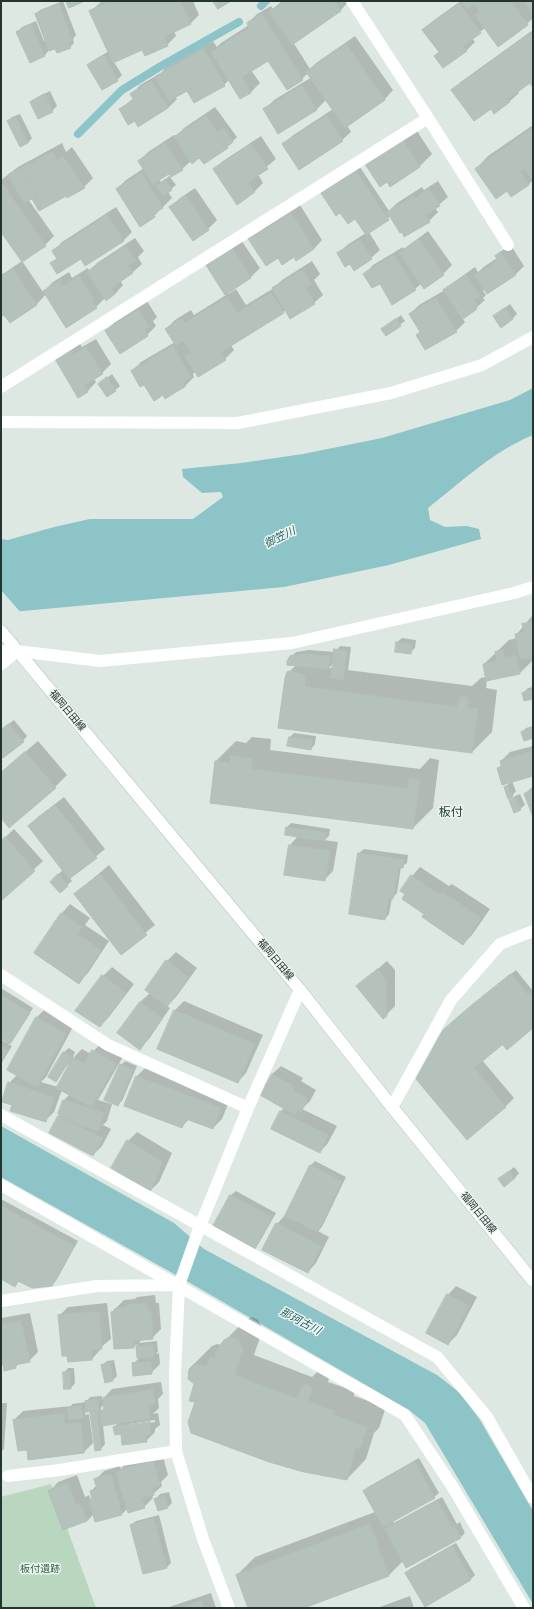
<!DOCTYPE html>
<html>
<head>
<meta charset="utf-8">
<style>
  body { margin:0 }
  #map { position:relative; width:534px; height:1609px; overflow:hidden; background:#dee8e2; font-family:Poppins,sans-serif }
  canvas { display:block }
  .frame { position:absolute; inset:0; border:2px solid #22352e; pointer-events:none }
</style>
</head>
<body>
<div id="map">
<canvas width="534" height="1609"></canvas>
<div class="frame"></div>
</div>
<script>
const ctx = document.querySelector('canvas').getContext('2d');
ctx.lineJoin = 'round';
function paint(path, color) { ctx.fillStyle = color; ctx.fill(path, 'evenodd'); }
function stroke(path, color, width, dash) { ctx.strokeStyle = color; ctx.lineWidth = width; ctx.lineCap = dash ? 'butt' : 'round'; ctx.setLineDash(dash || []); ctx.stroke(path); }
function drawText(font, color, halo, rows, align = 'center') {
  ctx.font = font + ' Poppins,"Noto Sans JP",sans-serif'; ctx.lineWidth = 3; ctx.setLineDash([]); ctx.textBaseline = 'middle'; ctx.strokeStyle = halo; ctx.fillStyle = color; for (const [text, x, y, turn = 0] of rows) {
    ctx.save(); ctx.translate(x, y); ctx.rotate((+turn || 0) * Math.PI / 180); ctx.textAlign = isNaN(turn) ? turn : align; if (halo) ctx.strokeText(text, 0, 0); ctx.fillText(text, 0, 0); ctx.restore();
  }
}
paint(new Path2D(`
  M51,1484L96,1608H1V1497Z`), '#b9d6be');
paint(new Path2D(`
  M533,388V435C495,450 460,483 428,508L430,520L445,527L467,526L479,529L481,539L389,565L284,587L1,613V539L8,540L54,527L90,519H193L223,497L221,492L202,493L183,477L182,469L241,463L303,454L382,438L510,400Z
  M1,1126L174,1223L204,1249L437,1375L460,1393L480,1420L533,1511V1604L425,1423L409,1410L192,1284L1,1177Z`), '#8cc4c7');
paint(new Path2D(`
  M1,590L22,614L1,615Z`), '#dee8e2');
paint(new Path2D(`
  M63,1L76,35L73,39L74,43L70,47H56L49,50L45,55L31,62L17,32L22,27L36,21L44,41L46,40L36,14L40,10Z
  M102,1H193L199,15L190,24L174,31L176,36L167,45L142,49L114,62L122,75L117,80L89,65L93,61L109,51L91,11Z
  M282,1H349L341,10L293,42L310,69L316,63L355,36L393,90L385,99L347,125L351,132L342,140L283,144L292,136L333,109L327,99L317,109L278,132L265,109L274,100L312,77L308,73L302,79L268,59L251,70L260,83L251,92L241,98L229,80L224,85L194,102L187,90L175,96L177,99L168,108L135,120L120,109L134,98L132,94L140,85L161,73L165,68L213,41L217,47L221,43L249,25L248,23L257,14L271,6L273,9Z
  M461,1H533V18L527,24L485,28L472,38L475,42L466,51L439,52L424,30L433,21Z
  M533,30V86L530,82L517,91L519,93L510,101L494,112L491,107L453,91L461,82Z
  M50,91L57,106L52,111L31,102L36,98Z
  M215,107L237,137L227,147L191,161L182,169L170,177L176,185L168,192L172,198L154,216L117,189L126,180L144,168L139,161L148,152L174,135L176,137L184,128ZM169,172L171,175L161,182L159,179Z
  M20,114L32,138L28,143L8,122L12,117Z
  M533,125V180L529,184L507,190L476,169L488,156Z
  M415,128L432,154L420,166L367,164Z
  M261,136L276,159L258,174L263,183L254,192L214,170L223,161Z
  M62,143L66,152L72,147L93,178L84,187L66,195L39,210L32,198L28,199L54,236L45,245L22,261L43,292L53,282L69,272L72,278L88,268L89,271L97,263L135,238L144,251L138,257L142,264L133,272L120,280L123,285L115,294L105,298L96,307L46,294L37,304L10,322L5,313L1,316V272L3,274L22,261L1,231V180L18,167Z
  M360,167L389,211L397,203L422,187L424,190L438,181L448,197L435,208L438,212L429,221L391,216L369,232L380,250L371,258L350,262L338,254L347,245L366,233L355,218L340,211L322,193Z
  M195,188L217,220L208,229L171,207L180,198Z
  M300,205L322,240L314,249L294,256L279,257L247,234Z
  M116,207L132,232L123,241L81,257L52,263L57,258L53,251L62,242Z
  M428,231L452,265L443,274L422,283L415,289L380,283L365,274L373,265L403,247L404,249Z
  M239,237L260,268L251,277L227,293L228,294L236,289L246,305L274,288L282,280L312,261L320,274L314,280L323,295L314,303L286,310L231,345L234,350L225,359L196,371L193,374L194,377L185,386L164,393L145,383L132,371L141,362L175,342L166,329L175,320L191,310L194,315L226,295L205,262Z
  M510,244L524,266L515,275L485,289L483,291L486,295L483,298L485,300L476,308L462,318L465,322L456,331L421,332L410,314L419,305L445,290L454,282L475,267L478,272L485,266L497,258L496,256Z
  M147,301L157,317L153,321L156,326L147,335L120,353L106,331L115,322Z
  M510,304L517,314L512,319L494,316Z
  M401,315L405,321L386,335L383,329Z
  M96,339L111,364L102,373L94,378L96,382L88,391L79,397L56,360L79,342L82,347Z
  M112,374L120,386L108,396L99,384Z
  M532,616V661L520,673L487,680L486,688L497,690L492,732L472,752L280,727L288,673L296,665L291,657L296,652L309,650L335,652L340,646L351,647L348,670L472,686L481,678L486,677L484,664L509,640L517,638L516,635ZM334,662L333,668H329Z
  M402,638L416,640L415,648L410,653L397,642Z
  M533,687V698L523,693L528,688Z
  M14,720L27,736L23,741L1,754V730Z
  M533,726V737L522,732L526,728Z
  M294,733L316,736L315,744L311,749L289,746L290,737Z
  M252,737L271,739L270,750L420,769L430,758L439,760L433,808L413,828L216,761L236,741L246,743Z
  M38,741L67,775L55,787L1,817V772Z
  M533,746V775L512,781L516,791L512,796L505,788L511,781L498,768L502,764L501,761L510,752Z
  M533,786V814L525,794Z
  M520,794L525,805L520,809L510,801L515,796Z
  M64,797L105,849L70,878L72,881L60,892L55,877L63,870L29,826L38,817Z
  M291,823L330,829L329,836L324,840L338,842L333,871L324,880L290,845L298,836L287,827Z
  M14,829L43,861L1,900V841Z
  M364,849L408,855L407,863L401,867L397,893L392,898L389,914L385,919L359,853Z
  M109,865L155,925L121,953L75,894Z
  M420,867L449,886L452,884L490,909L472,935L463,944L425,914L412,876Z
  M70,904L90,918L85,925L109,941L88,973L79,982L35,953L62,913Z
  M176,952L197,968L176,997L167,1006L170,1008L149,1039L140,1048L119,1033L140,1002L150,993L146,990L167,961Z
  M387,961L395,970V1006L386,1015L358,986Z
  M112,967L134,984L109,1017L100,1026L103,976Z
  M516,970L533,991V1026L502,1043L482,1060L514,1098L505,1107L444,1030L453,1021Z
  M1,988L33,1008L14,1038L8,1044L12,1046L1,1064V1039L7,1043L8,1041L1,1037Z
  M184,1001L263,1035L246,1073L238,1082L159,1048L175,1010Z
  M45,1009L74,1025L46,1077L41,1082L58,1087L70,1065L68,1064L56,1081L49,1077L64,1052L69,1048L75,1052L72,1059L82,1049L91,1054L102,1042L124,1055L98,1100L112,1104L107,1121L103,1125L111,1129L102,1146L93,1155L50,1132L60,1114L64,1100L70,1094L62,1090L54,1112L45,1121L13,1105L9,1083L17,1075L36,1018Z
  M125,1061L137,1066L122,1101L117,1105L121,1065Z
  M281,1066L303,1078L301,1081L316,1090L310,1101L302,1109L337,1126L328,1143L320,1152L272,1128L281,1111L284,1108L272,1074Z
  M146,1067L230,1099L222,1119L213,1128L189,1119L182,1127L126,1105L137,1076Z
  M137,1132L172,1153L159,1182L150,1191L128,1141Z
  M315,1161L346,1177L322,1227L318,1231L329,1237L316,1263L308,1272L277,1224L285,1215L310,1166Z
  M514,1167L519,1173L515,1178L500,1179Z
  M236,1191L276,1213L259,1243L255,1248L214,1226L231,1195Z
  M1,1199L78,1241L56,1281L51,1285L19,1281L15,1286L1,1278Z
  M456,1286L477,1297L457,1335L448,1344V1295Z
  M155,1295L156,1303H159L161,1329L152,1338L142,1339L139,1343L157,1341L158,1351L156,1354L159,1353L160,1364L151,1373L133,1364L140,1357H138L137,1344L134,1347L115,1348L112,1312L124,1300L135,1299L137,1297Z
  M107,1303L111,1339L100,1348V1350L92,1359L59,1316L68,1307Z
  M30,1313L38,1352L29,1361L20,1362L16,1367L4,1363L1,1364V1318Z
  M252,1317L258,1320L263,1329L254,1355L312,1377L324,1365H329L332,1368L328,1382L354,1391V1396L386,1407L379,1428L374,1433L366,1459L347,1479L196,1401L195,1384L189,1372L192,1366L212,1346L217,1344L221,1345L245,1320Z
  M114,1360L117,1376L113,1380L102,1365L107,1361Z
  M68,1368H74L75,1383L71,1388L64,1373Z
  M161,1382L163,1394L158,1399L159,1408L153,1414L158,1413L160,1425L155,1429V1432L146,1441L121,1433L114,1427L119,1422L103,1425L105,1444L101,1449H96L91,1411H86L85,1415L89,1414L93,1443L84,1452L29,1459L27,1449L14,1420L23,1411L71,1406L72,1404L86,1402L90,1397L102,1396V1400L112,1389ZM104,1404L105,1407L101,1411V1408ZM155,1420V1422L129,1426V1424Z
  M1,1403H7L4,1449L1,1452Z
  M162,1453L168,1475L161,1482L162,1486L152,1495L153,1498L144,1507L128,1508L122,1514H94L87,1521L50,1491L58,1482L77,1475L85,1497L89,1495L91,1500L93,1498L91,1491L97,1485L95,1480L104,1471L120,1466L121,1469L126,1463Z
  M419,1458L439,1493L434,1497L393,1520L394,1523L442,1497L457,1524L460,1522L465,1533L461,1537L406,1567L403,1561L389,1575L301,1608H249L237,1575L255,1557L375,1512L364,1491L368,1487Z
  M169,1492L172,1503L167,1508L156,1499L160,1494Z
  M159,1515L171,1563L167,1567L131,1525L136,1521Z
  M456,1543L475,1575L471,1579L406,1573L410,1569Z
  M211,1593L216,1608H166Z
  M410,1596L414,1608H377Z`), '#0003');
stroke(new Path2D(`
  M261,6L266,1
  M78,134L122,90L161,66L239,22`), '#8cc4c7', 8);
const building = new Path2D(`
  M66,1H83V2L69,8Z
  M111,1H180L191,24L164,37L168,46L145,56L142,50L113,63L89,11Z
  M213,1H231L218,9Z
  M285,1H334L341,11L292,45L269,12Z
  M462,1H511L528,25L498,47L475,15L479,12L474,4L467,8Z
  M524,1H533V12Z
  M459,3L481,33L463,46L467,51L443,68L434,56L439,52L422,30Z
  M59,4L72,41L68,42L71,48L57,53L55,49L49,51L35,14Z
  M262,14L303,80L287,90L268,61L242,77L251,93L240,99L211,52L249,28L247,23Z
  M31,25L45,56L30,63L16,32Z
  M530,33L533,38V88L530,83L508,99L510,102L494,114L491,109L474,121L451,90Z
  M346,44L385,100L345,128L306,72Z
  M204,49L225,86L194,103L187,91L169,101L155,77Z
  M104,55L118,81L102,90L87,65Z
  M151,81L168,108L138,127L135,121L128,125L119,109L134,100L130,94Z
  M302,86L317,110L278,134L263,109Z
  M45,94L53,112L38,119L30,102Z
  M206,116L228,148L204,164L199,158L192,164L174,137Z
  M327,116L343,141L299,170L282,144Z
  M15,117L28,143L20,147L7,121Z
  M224,128L233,142L228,146L218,132Z
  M533,128V181L524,168L520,171L529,185L511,197L507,191L496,199L475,169Z
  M402,139L420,167L390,187L387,182L380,187L365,164Z
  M165,143L183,170L171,177L169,174L153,184L138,161Z
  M251,144L268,169L248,182L255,192L237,205L213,169Z
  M53,152L57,160L63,156L85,188L67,198L66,196L39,211L32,199L37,196L21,168Z
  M21,168L37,196L24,203L8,175Z
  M355,170L389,220L366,235L355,219L348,224L340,213L336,216L321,193Z
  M141,173L163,208L153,214L155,217L140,227L116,189Z
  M165,180L172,190L163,196L156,186Z
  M1,182L46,246L22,262L1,232Z
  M429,189L440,206L425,215L430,222L404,237L402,232L400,233L387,212L413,196L415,198Z
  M186,196L209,230L193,241L169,207Z
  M291,213L314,249L296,261L294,257L282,265L278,258L266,266L245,234L260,224L264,230Z
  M107,215L124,241L85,266L81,259L57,274L50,263L57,259L52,251Z
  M419,239L444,275L424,289L399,253Z
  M360,240L372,259L354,271L350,264L345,267L337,253Z
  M230,245L251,278L225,295L204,262Z
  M126,246L136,261L128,265L133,273L111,288L115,294L106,301L87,272Z
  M501,252L516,275L487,294L475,275L498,260L495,256Z
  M394,255L416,290L392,305L380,284L372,288L363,274Z
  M13,269L37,305L10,323L4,315L1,317V277Z
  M303,270L312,284L305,288L315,304L290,319L272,288Z
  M466,275L480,296L474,300L478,305L475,306L477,309L463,319L443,290Z
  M79,276L95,301L93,302L97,308L66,328L43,291L60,280L63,286Z
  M271,293L284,313L221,352L226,360L198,377L185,356L191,353L183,341L176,346L165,329L182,318L185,323L227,297L237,313Z
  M436,298L457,332L425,350L416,335L420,332L409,314Z
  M505,308L513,319L501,328L493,316Z
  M138,310L149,326L144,329L148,336L120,354L105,331Z
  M396,319L401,326L386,336L381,329Z
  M173,346L191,377L183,382L186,386L165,399L163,395L154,401L144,385L140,387L131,371Z
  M86,347L103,374L84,385L88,392L78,398L55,359L70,350L73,355Z
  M107,377L116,391L107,397L98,384Z
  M533,622V657L520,659L515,634L524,632L522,624Z
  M396,642L412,644L411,654L395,652Z
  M334,649L347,651L343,680L331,678Z
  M503,650L504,658L516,655L520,674L486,681L483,664L497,661L495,652Z
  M304,654L330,656L328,669L287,665V661L290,656Z
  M289,671L305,675V687L457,707L460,697H466L468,700L467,708L478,709L472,753L278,728L285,678L287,672Z
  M533,690V699L524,701L522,693Z
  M9,724L24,742L3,758L1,755V730Z
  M533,728V738L524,741L521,732Z
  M289,737L312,740L311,750L287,746Z
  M25,752L56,788L9,828L1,818V773Z
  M533,752V776L502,785L497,768L502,767L500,761Z
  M231,756L252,759L251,769L408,789L409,778L420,780L413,829L210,803L215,761L230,763Z
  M508,786L513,797L508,799L504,787Z
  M533,790V817L524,794Z
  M516,798L521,810L514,813L509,800Z
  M55,805L97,858L69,879L28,826Z
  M286,827L326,833L325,841L285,835Z
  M5,837L35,871L1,901V841Z
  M289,845L330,851L325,881L284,875Z
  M358,853L404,860L403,868H398L393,899L388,898L385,920L349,914Z
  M58,874L68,886L60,893L50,882Z
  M100,874L147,935L121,955L74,894Z
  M411,875L439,895L442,892L481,918L463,945L422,917L424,914L402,899L405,894L400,891Z
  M61,913L82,927L77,934L101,950L79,984L34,953Z
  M166,960L189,977L167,1007L145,990Z
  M378,969L386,980L387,1016L383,1019L356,986Z
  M511,974L528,995L532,992L533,993V1028L507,1050L471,1006Z
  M102,975L126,993L100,1027L75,1011Z
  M1,995L30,1013L10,1044L1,1038Z
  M140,1002L162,1018L140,1050L117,1033Z
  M471,1006L502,1045L474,1068L506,1107L467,1140L416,1079L443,1030Z
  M174,1010L255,1044L238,1083L157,1049Z
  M36,1017L66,1034L37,1087L7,1070Z
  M1,1046L8,1050L1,1062Z
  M92,1050L116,1064L92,1107L56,1088L73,1057L84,1064Z
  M63,1052L72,1057L56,1082L48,1077Z
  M120,1064L133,1070L118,1106L104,1100Z
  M272,1074L295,1087L293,1090L308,1099L301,1112L298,1110L295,1115L260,1095Z
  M136,1076L221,1108L213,1129L186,1119L182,1128L124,1106Z
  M8,1082L54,1097L46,1122L10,1111L12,1105L2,1102Z
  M63,1100L104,1113L98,1131L77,1124L58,1114Z
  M280,1111L328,1135L320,1153L271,1129Z
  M58,1116L103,1138L93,1156L49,1133Z
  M127,1140L163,1162L150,1192L111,1168Z
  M310,1165L342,1181L318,1232L285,1216Z
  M510,1171L515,1178L504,1187L498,1179Z
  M230,1195L272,1217L255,1249L213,1226Z
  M1,1206L74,1246L52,1286L32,1288L18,1281L15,1287L1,1279Z
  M276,1223L321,1246L308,1273L262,1250Z
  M447,1294L469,1306L448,1345L426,1333Z
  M147,1304L148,1311H151L153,1339L134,1341V1348L114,1349L111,1312L115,1311L114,1309L127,1307V1305Z
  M99,1312L102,1349L91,1350L92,1360L68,1362L67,1356H62L58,1315Z
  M21,1321L30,1362L15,1365L16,1368L4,1371L3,1364L1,1365V1325Z
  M231,1337L238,1340L243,1349L235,1375L297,1399L303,1385L308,1384L312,1389L308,1402L334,1411V1415L367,1427L360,1449L356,1447L347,1480L304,1472L269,1462L191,1433L188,1422L195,1402L189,1401L194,1384L188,1379L189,1369L194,1364L207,1366L210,1357L214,1358L217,1350L224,1340Z
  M153,1345L154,1357L137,1358L136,1346Z
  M151,1362L152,1374L133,1376L132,1363Z
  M110,1363L113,1381L105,1383L101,1365Z
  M63,1372H70L71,1389H64Z
  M153,1390L155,1403L148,1405L151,1418L102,1426L100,1411L104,1410L103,1398Z
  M98,1400L99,1411L86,1412L85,1401Z
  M81,1406L83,1418L69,1420L67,1408Z
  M97,1411L101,1450L95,1451L90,1412Z
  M64,1414L65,1424L81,1423L84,1453L28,1460L27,1450L18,1451L13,1420Z
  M150,1422L151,1434L146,1435L147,1442L122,1445L121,1434L115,1435L113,1427Z
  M153,1461L160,1485L152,1488L154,1495L142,1499L145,1508L128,1513L116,1472Z
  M415,1462L435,1498L383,1527L363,1491Z
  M111,1475L122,1515L95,1522L89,1500L92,1499L90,1491L97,1489L94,1479Z
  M68,1483L76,1505L80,1504L87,1521L63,1530L48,1491Z
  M165,1496L168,1508L158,1511L154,1499Z
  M438,1500L452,1528L455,1526L461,1538L406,1568L385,1529Z
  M154,1519L167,1568L143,1574L130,1525Z
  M370,1524L389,1576L304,1608H248L236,1575Z
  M452,1546L471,1580L425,1607L405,1573Z
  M202,1601L204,1608H181Z`);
paint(building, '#b4c2bb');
stroke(building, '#b2c0b9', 1);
const secondary = new Path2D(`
  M1,631L300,990L392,1107L533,1281`);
stroke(secondary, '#b3c6bd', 13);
stroke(new Path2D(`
  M428,118L508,245
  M1,387L428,118L352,1
  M1,422L238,423L391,393L482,365L533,337
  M1,651H17L100,661L292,643L514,593L533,587
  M1,664L17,651
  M1,975L108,1045L248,1108
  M392,1107L451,1000L500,944L533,931
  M1,1115L437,1357L487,1417L533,1498
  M1,1185L405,1415L452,1486L524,1608
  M1,1301L97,1286L178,1285
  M8,1476L60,1470L176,1451
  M229,1608L203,1539L176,1451L175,1373L179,1285L200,1226L248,1108L300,990`), '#fff', 12);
stroke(secondary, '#fff', 12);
drawText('10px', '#22352e', '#eef5f1', [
  ["福岡日田線",67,711,50],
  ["福岡日田線",275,960,50],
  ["福岡日田線",478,1213,51]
]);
drawText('10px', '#316740', '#eef5f1', [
  ["板付遺跡",40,1569]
]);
drawText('italic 11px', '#246569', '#eef5f1', [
  ["御笠川",280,538,-26],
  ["那珂古川",300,1322,28]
]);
drawText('12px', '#214438', '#eef5f1', [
  ["板付",451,813]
]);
</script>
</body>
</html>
